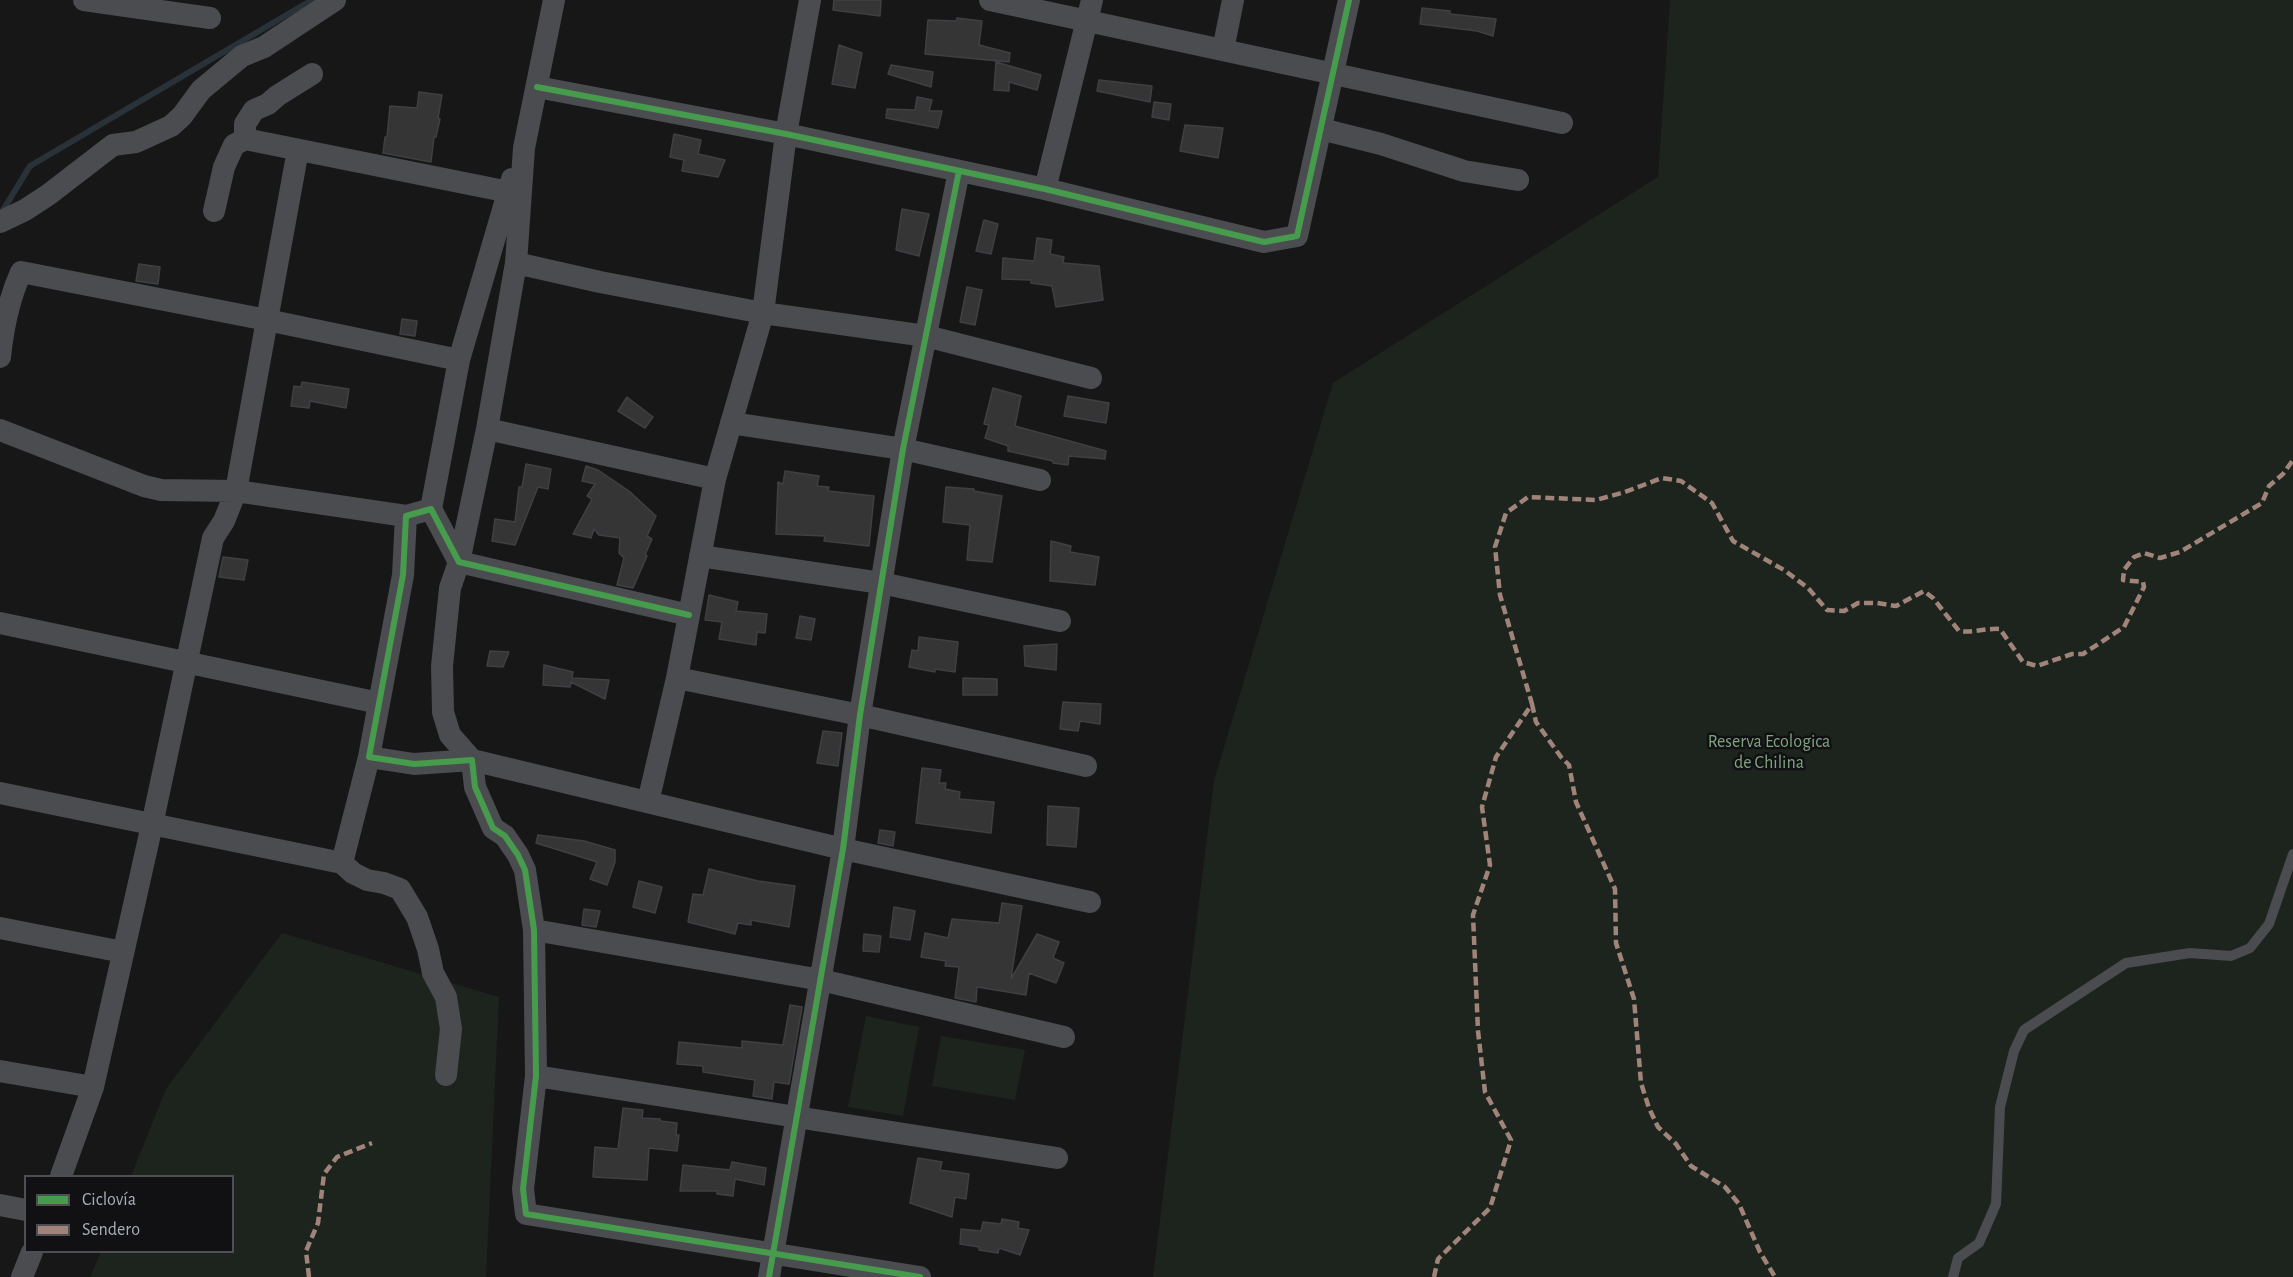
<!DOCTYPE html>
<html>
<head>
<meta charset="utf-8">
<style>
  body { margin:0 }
  #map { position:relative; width:2293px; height:1277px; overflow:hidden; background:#171717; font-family:"Alegreya Sans",sans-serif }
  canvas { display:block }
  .legend { position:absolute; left:24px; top:1175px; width:210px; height:78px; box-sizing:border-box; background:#111113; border:2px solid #4d4f55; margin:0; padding:8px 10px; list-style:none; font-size:18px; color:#a8adb8 }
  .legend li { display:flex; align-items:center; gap:12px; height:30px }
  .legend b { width:30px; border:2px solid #4d4f55 }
</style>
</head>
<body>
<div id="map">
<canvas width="2293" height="1277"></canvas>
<ul class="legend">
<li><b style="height:8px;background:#469c4c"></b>Ciclovía</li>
<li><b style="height:8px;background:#a18479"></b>Sendero</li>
</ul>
</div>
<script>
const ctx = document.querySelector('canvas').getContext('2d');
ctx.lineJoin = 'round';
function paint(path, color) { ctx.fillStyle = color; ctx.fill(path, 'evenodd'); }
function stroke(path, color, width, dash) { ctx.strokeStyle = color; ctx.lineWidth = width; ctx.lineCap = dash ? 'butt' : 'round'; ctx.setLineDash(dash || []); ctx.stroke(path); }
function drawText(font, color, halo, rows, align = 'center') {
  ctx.font = font + ' "Alegreya Sans",sans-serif'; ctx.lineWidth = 5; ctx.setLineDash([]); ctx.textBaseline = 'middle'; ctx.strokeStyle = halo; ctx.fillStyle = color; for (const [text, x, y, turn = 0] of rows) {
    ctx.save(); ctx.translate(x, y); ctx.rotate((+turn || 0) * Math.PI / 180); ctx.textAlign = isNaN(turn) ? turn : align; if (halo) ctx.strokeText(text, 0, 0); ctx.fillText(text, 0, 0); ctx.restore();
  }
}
paint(new Path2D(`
  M1670,0H2293V1277H1153L1214,781L1333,383L1658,177Z
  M282,933L499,997L486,1277H90L101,1252H232V1176H131L166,1089Z
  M866,1016L919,1027L903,1116L848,1107Z
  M941,1036L1025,1050L1015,1100L932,1086Z`), '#1d241e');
stroke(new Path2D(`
  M2,212L30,166L312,0`), '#2a3239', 6);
const building = new Path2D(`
  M834,0H881L880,16L833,10Z
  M1422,8L1450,11V14L1496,19L1493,36L1477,31L1420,24Z
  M957,18L982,21L979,45L1010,53L1009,62L925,54L928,20L956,21Z
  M839,45L862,53L855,88L832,84Z
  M996,62L1041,75L1037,90L1009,82V91L994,90Z
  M891,65L933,72L931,87L888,74Z
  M1099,80L1152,86L1150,102L1097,91Z
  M419,92L442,95L438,118L440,119L436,137H434L431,162L383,153L385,137H387L390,106L417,108Z
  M917,97L932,100L929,111H942L938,128L886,118L887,109L915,110Z
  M1154,102L1171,104L1169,120L1152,117Z
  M1185,125L1223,128L1218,158L1180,151Z
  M674,134L701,140L698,154L725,160L718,177L682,171L684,160L670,157Z
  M902,209L929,214L919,256L896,250Z
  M984,220L998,224L991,254L976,251Z
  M1037,238L1052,240L1050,254L1064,257L1063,263L1099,266L1103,300L1056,307L1052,286L1031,283V280L1002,279L1003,258L1034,261Z
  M139,264L160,267L158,284L136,281Z
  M967,287L982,290L975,325L960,322Z
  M402,319L417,321L415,336L400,334Z
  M302,382L349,389L346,408L310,401L309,408L291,406L294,386L301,387Z
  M993,388L1021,396L1015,426L1106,451L1105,459L1069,456L1068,465L1053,463V461L1008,451V446L985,438L989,425L984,424Z
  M1068,396L1109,403L1106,423L1064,416Z
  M627,397L653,417L645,428L618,411Z
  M526,464L551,469L548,489L538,487L515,545L492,541L495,519L515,522L519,487H522Z
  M586,466L598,470L629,491L656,516L647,536L652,539L645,555L647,556L633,588L617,585L624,558L619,553L620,538L599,535L594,529L591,538L573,534L592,499L587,496L595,484L582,481Z
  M785,471L819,476L817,486L829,487L828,491L874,496L869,546L824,541L825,536L776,534L778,482L783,484Z
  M946,487L974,489V491L1002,496L992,562L967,560L970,525L943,522Z
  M1051,541L1071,546L1070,552L1099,557L1095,585L1050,581Z
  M223,557L248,560L244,580L219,577Z
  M709,595L738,602L736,611L767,614L765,633L757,632L756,645L719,639L722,622L705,620Z
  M800,616L815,619L811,640L796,638Z
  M919,637L958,642L955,672L935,669V672L909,667L912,650L918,651Z
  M1057,644L1056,670L1025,666L1024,646Z
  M490,651L509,652L503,667L487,666Z
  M544,665L573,672L572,678L609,680L605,699L571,682L570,687L543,685Z
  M963,678L997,679V695H963Z
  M1063,702L1101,704L1100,724L1080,721L1078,731L1060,729Z
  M823,731L842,733L838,766L817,763Z
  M922,768L941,770L939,783H946L945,789L960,792L959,799L994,802L991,833L916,823Z
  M1048,806L1079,808L1076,847L1047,845Z
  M880,830L895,832L893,846L878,843Z
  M538,835L584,841L615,850V862L607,885L590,879L597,862L536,843Z
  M709,869L758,881L795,886L789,927L751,920V925L738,923L735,934L688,922L693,894L703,895Z
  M639,881L662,887L655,913L633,907Z
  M1002,903L1022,906L1011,979L1037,934L1059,942L1053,958L1064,963L1056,983L1029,973L1026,995L977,987L976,1002L955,998L959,967L945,966L946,961L921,957L925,933L948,938L952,919L999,923Z
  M894,907L915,911L910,940L890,937Z
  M584,909L600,911L596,927L582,925Z
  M864,934L881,936L879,952L863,951Z
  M790,1005L802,1007L789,1084L774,1082L772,1099L753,1096L755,1080L703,1072V1066L677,1064L679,1042L742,1048V1041L783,1045Z
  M623,1108L643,1110L642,1118L660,1119V1121L677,1123L676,1135H679L677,1151L649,1148L647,1180L593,1177L595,1147L618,1149Z
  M918,1158L942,1162L940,1170L969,1174L966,1199L955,1197L952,1217L910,1203Z
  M732,1162L766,1168L764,1185L735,1179L733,1196L717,1194V1191H680L683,1165L730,1170Z
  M1002,1219L1019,1222L1018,1228L1029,1230L1020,1255L999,1248L998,1253L979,1250V1247L960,1244L961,1229L981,1231L983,1222L1001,1224Z`);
paint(building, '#353536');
stroke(building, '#3f4043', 1.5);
stroke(new Path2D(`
  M1953,1277L1958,1258L1979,1243L1996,1204L2000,1107L2014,1051L2024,1030L2126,963L2190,953L2231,956L2250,948L2269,924L2293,854`), '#4b4c50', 10);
stroke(new Path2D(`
  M84,0L210,18
  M554,0L524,148L516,263L487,429L459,562L450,588L442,666L443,712L450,735L472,760L843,849L1090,902
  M990,0L1562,123
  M1223,50L1233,0
  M537,87L786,134L1045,189L1264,242L1297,236L1349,0
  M1321,129L1381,144L1464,171L1518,180
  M245,139L509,192
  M298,150L267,320L459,360
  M1045,189L1092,0
  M214,211L224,167L234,145L245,139V124L254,110L268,104L277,96L312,74
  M0,222L25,210L48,195L113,145L136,142L171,126L182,116L201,90L242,56L264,47L335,0
  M516,263L600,282L763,313L926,336L1091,378
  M0,357C3,327 9,299 21,272L267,320L236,491L406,516
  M731,423L903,449L1040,480
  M487,429L715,479
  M0,430L144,486L161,490L236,491L224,521L213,538L152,825L93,1087L61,1176
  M431,509L459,360L512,179
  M700,556L881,583L1060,621
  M689,615L459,562L431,509L406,516L403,575L369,757L414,764L472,760L475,787L493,828L505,836L518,855L525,870L534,930L536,1076L523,1189L526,1214L920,1277
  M0,623L379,703
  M677,678L860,715L1086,766
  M0,793L342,863L369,757
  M648,802L677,678L715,479L763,313L786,134L810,0
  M342,863L353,873L367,880L384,883L400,889L417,917L428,949L433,973L446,997L451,1029L446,1075
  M0,928L123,952
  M534,930L821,980L1064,1037
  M0,1071L93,1087
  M536,1076L1057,1158
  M0,1205L26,1210
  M22,1277L32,1252
  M769,1277L843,849L860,715L903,449L959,171`), '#4b4c50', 22);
stroke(new Path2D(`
  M1532,704L1536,722L1561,757L1569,765L1576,802L1615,889L1616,943L1634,999L1641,1083L1649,1108L1658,1127L1676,1144L1691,1166L1725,1187L1739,1204L1760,1252L1775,1277
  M309,1277L306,1251L318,1223L324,1174L337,1157L372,1143
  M1434,1277L1438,1259L1490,1208L1511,1140L1485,1092L1478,1031L1473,915L1490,865L1482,807L1496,757L1532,704L1500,595L1495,547L1506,513L1528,497L1596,500L1625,492L1662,478L1681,481L1712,503L1733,541L1784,570L1808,588L1827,610L1844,611L1858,603H1877L1896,606L1924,591L1933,598L1959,631C1973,633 1986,628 2000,629L2023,662L2037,666L2072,654H2083L2124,627L2144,587L2143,582L2123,580L2124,570L2134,557L2144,553L2160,558L2180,552L2262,503L2269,486L2283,474L2293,460`), '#a18479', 4.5, [9, 4.5]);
stroke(new Path2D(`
  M537,87L786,134L1045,189L1264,242L1297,236L1349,0
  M689,615L459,562L431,509L406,516L403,575L369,757L414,764L472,760L475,787L493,828L505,836L518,855L525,870L534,930L536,1076L523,1189L526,1214L920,1277
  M769,1277L843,849L860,715L903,449L959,171`), '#469c4c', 6);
drawText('18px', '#7fa381', '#111113', [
  ["Reserva Ecologica",1769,742],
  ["de Chilina",1769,763]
]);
</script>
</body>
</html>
